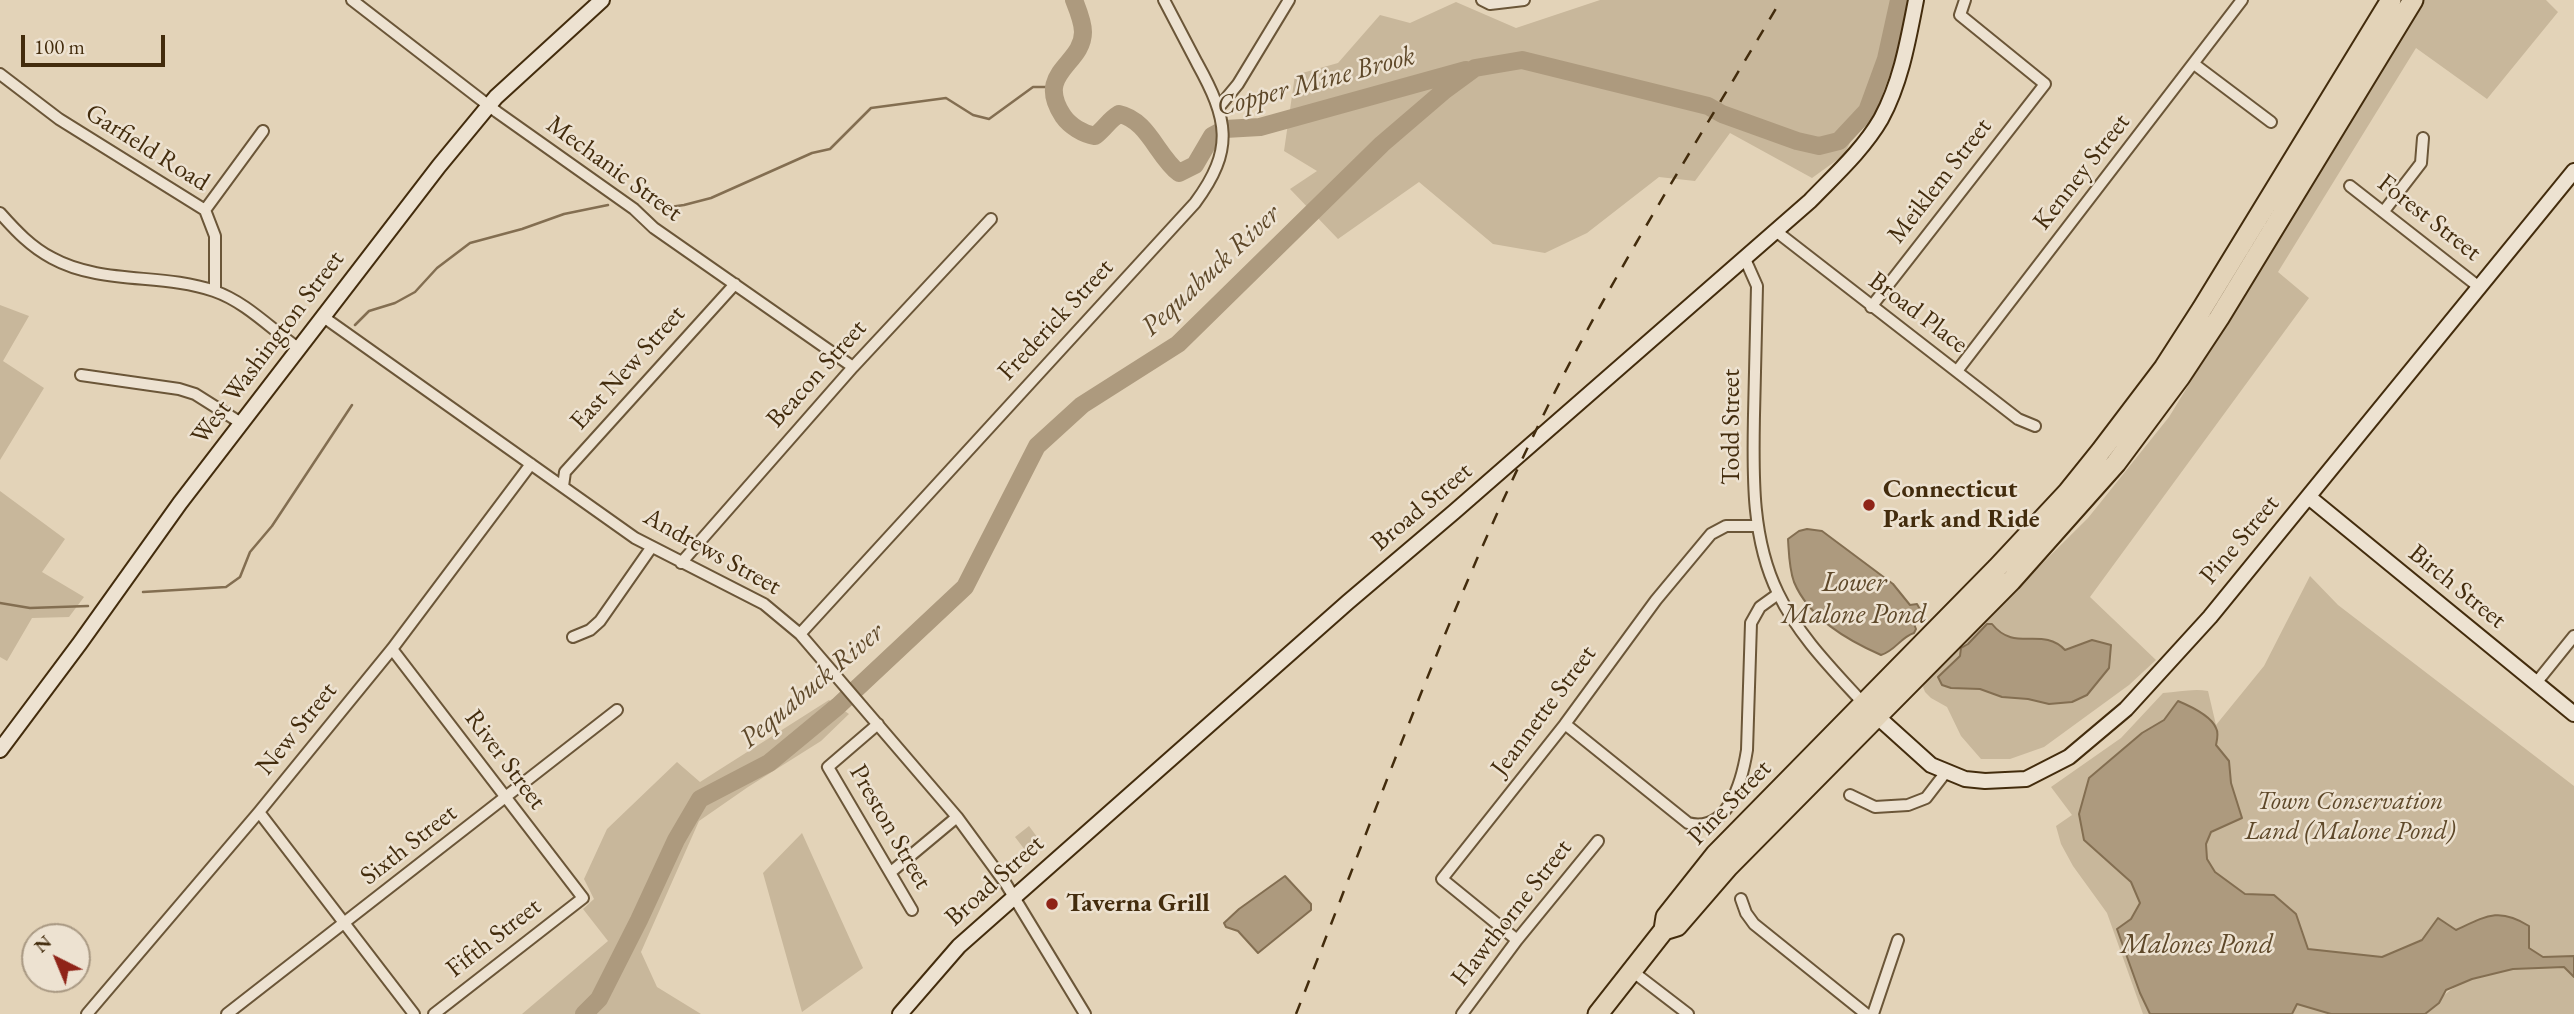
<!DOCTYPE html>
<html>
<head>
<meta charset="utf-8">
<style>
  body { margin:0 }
  #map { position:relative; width:2574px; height:1014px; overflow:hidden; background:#e3d3b8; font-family:"EB Garamond",serif }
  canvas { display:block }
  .north { position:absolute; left:21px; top:923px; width:70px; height:70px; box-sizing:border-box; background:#ede2d1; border:2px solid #a99983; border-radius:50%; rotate:317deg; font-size:19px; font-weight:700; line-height:28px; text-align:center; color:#432c0d }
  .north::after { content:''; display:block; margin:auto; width:24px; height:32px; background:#8f2418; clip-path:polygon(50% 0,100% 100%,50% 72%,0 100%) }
  .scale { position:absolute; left:21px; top:35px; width:144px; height:32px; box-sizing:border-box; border:4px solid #432c0d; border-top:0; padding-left:9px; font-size:21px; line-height:24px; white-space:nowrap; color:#432c0d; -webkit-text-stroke:5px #ede2d1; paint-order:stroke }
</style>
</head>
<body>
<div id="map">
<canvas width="2574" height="1014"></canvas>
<div class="north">N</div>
<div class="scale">100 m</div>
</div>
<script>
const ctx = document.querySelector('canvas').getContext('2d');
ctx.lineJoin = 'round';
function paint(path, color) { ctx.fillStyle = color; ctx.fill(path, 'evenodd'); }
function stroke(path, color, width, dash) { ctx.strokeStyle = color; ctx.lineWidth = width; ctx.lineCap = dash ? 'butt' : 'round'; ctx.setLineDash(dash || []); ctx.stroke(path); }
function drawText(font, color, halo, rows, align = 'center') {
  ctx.font = font + ' "EB Garamond",serif'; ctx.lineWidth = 5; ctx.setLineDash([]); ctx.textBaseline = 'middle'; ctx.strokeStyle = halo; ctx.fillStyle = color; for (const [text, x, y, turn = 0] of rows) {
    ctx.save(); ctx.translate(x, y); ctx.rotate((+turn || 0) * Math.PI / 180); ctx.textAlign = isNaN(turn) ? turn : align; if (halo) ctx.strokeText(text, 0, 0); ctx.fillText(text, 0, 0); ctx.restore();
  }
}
paint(new Path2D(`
  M1600,0H1911L1902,37L1844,155L1812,178L1730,133L1695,181L1659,177L1587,233L1545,253L1493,244L1419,182L1338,239L1290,189L1317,171L1284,151L1295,75L1338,63L1380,15L1410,23L1456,2L1516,28Z
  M2424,0H2546L2558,12L2487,99L2416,48L2278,272L2309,298L2090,597L2156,660L2129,685L2044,747L2010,759H1981L1961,736L1947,707L1931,698L1925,692L1923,687L1926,679L2088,518L2169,417Z
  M0,305L29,316L3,361L44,388L0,460Z
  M0,491L65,539L42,572L84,597L69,617L32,618L7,661L0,657Z
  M2310,576L2338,605L2574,786V969L2565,968L2574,977V1014H2425C2439,1003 2444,991 2460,985L2309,993L2314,1009L2331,1014H2143L2107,913L2073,866L2061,844L2056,826L2072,815L2051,787L2121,738L2163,693C2178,692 2194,688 2208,691L2216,725L2264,666Z
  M829,700L849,714L821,741L748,787L699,821L641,952L657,987L701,1014H522L608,941L583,909L594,899L584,879L607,829L677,762L700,782Z
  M1029,826L1040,841L1022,857H1018L1025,850L1015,837Z
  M802,833L863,968L802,1012L763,873Z`), '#c8b79b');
const water = new Path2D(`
  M1807,529L1822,531L1893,584L1910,605L1917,604L1921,611V620L1914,624L1916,629L1914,633C1901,637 1895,651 1881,655C1847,640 1809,618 1794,582C1789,568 1789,554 1788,539L1799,531Z
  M1987,624H1992C2015,653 2042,626 2065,650L2092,640L2111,645L2109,668L2087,695L2072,702L2049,704L2028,699L2002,697L1980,689L1951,688L1942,685L1938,677L1960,656L1961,648L1968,644Z
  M2178,701C2190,706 2211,716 2216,728C2219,733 2217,740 2216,745L2229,761L2231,783L2242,818L2211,832L2206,844L2207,859L2215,872L2245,894L2274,895L2296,914L2308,949L2382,957L2422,940L2438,918L2456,930C2486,916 2499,907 2529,926V948L2543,957L2574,956V977L2564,967L2513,969L2472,979L2446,990L2439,1003L2425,1014H2331L2297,1004L2292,1014H2150L2140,993L2117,929L2131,919L2140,903L2131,882L2084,840L2079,814L2089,778L2142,733L2164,720Z
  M1285,876L1311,904V910L1258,953L1238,931L1226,927L1224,923L1239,909Z`);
paint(water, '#ad9a7e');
stroke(water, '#836e51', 2);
stroke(new Path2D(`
  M656,209L684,205L711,198L812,153L830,149L871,108L946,98L973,115L989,119L1033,87H1055
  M355,325L369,311L395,303L415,292L437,268L470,243L522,229L564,214L608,205
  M143,592L226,587L240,577L250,552L272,526L352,405
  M0,603L30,608L88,606`), '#836e51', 2.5);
stroke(new Path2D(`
  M1074,0C1078,10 1083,22 1083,32C1083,65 1034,72 1063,116C1070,126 1083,134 1095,136C1105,128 1109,120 1119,114C1148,120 1157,156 1179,173L1195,165L1212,136L1225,129L1260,127L1466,70
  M584,1014L599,999L639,920L676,840L700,799L769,763L838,706L965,587L1037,446L1082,405L1178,344L1382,144L1445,90L1475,68L1522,60L1708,106L1722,114L1797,141L1819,146L1839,141L1867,111L1886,59L1899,0`), '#ad9a7e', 18);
const street = new Path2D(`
  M352,0L497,112L634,209L654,228L853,367
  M1482,0L1490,4L1524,0
  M2194,64L2271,122
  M0,74L59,119L205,210L215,236V291
  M1219,107L1238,84L1289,0
  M2350,186L2479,287
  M205,210L263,131
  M2384,211L2421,163L2423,138
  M0,213C16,231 31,247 52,258C101,285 163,273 214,291C246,302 271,329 298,348
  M1777,232L2018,419L2035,426
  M1745,259L1757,286C1756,329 1755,372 1754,415C1753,474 1751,538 1778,593C1798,635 1832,669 1863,703
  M1871,307L2045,84L1960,15L1965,0
  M322,316L635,538L764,604L800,634L957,817L1006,884L1085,1014
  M1957,371L2242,0
  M81,375L179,389L195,394L241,423
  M563,486L565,472L735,284
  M681,563L853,367L991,219
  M800,634L1195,203C1235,149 1228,119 1197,63C1186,42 1175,21 1164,0
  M573,637L590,630L600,621L651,548
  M392,649L583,898L434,1014
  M2536,683L2574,636
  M878,724L828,767L912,910
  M1565,724L1688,823C1728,834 1742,781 1747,750L1751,623L1760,607L1778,594
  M1850,795L1875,807L1908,805L1926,798L1946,772
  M259,812L414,1014
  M891,872L957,817
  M1741,899L1746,913L1754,924L1866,1014
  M1517,940L1442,879L1565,724L1656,600L1711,534L1726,526H1758
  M1632,971L1688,1014
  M87,1014L259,812L392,649L531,464
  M227,1014L617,710
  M1462,1014L1517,940L1598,841
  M1873,1014L1898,940`);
const secondary = new Path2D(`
  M2310,498L2574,714
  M1870,710L1931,765L1965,779L1985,781L2026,779L2069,757L2126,709L2210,617L2574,171
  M0,750L80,643L180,503L439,166L496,97L602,0
  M900,1014L959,946L1348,602L1454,512L1810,201C1834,176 1863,150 1881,119C1901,82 1908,41 1916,0`);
const highway = new Path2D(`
  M1664,930L1666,917L1716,854L1997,568L2068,492L2101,451L2164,368L2202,309L2391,0
  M1598,1014L1664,930L1677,926L1728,867L2011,581L2116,463L2180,377L2219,318L2413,0`);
stroke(street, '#6b5638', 14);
stroke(secondary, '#432c0d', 18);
stroke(highway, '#432c0d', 23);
stroke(street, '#ede2d1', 10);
stroke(secondary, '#ede2d1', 14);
stroke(highway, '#e3d3b8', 19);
stroke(new Path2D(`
  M1296,1014C1375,814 1447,611 1542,418C1612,274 1700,138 1781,0`), '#432c0d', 2.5, [12, 12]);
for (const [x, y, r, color] of [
  [1869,505,7,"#8f2418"],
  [1052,904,7,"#8f2418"]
]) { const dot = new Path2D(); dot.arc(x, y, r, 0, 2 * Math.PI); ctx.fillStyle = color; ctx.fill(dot); stroke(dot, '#ede2d1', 2.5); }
drawText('26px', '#432c0d', '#ede2d1', [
  ["Garfield Road",147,148,32],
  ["Mechanic Street",614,169,36],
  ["Kenney Street",2082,172,-52],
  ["Meiklem Street",1940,181,-52],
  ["Forest Street",2429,218,38],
  ["Broad Place",1918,313,37],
  ["Frederick Street",1056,320,-47],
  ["West Washington Street",268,348,-53],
  ["East New Street",628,368,-48],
  ["Beacon Street",817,374,-48],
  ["Todd Street",1732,427,-90],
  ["Broad Street",1422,507,-40],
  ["Pine Street",2240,540,-50],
  ["Andrews Street",712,552,29],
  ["Birch Street",2457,587,39],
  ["Jeannette Street",1544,711,-53],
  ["New Street",297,729,-51],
  ["River Street",505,760,53],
  ["Pine Street",1730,803,-46],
  ["Preston Street",890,827,60],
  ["Sixth Street",409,845,-38],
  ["Broad Street",995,881,-42],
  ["Hawthorne Street",1512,913,-52],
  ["Fifth Street",494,938,-38]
]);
drawText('bold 26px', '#432c0d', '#ede2d1', [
  ["Connecticut",1883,490],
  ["Park and Ride",1883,520],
  ["Taverna Grill",1066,904]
], 'left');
drawText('italic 26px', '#5e4829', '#ede2d1', [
  ["Town Conservation",2350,802],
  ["Land (Malone Pond)",2350,832]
]);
drawText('italic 28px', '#5e4829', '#ede2d1', [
  ["Copper Mine Brook",1316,82,-15],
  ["Pequabuck River",1211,271,-43],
  ["Lower",1854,583],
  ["Malone Pond",1854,615],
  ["Pequabuck River",812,686,-40],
  ["Malones Pond",2197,945]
]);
</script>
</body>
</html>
